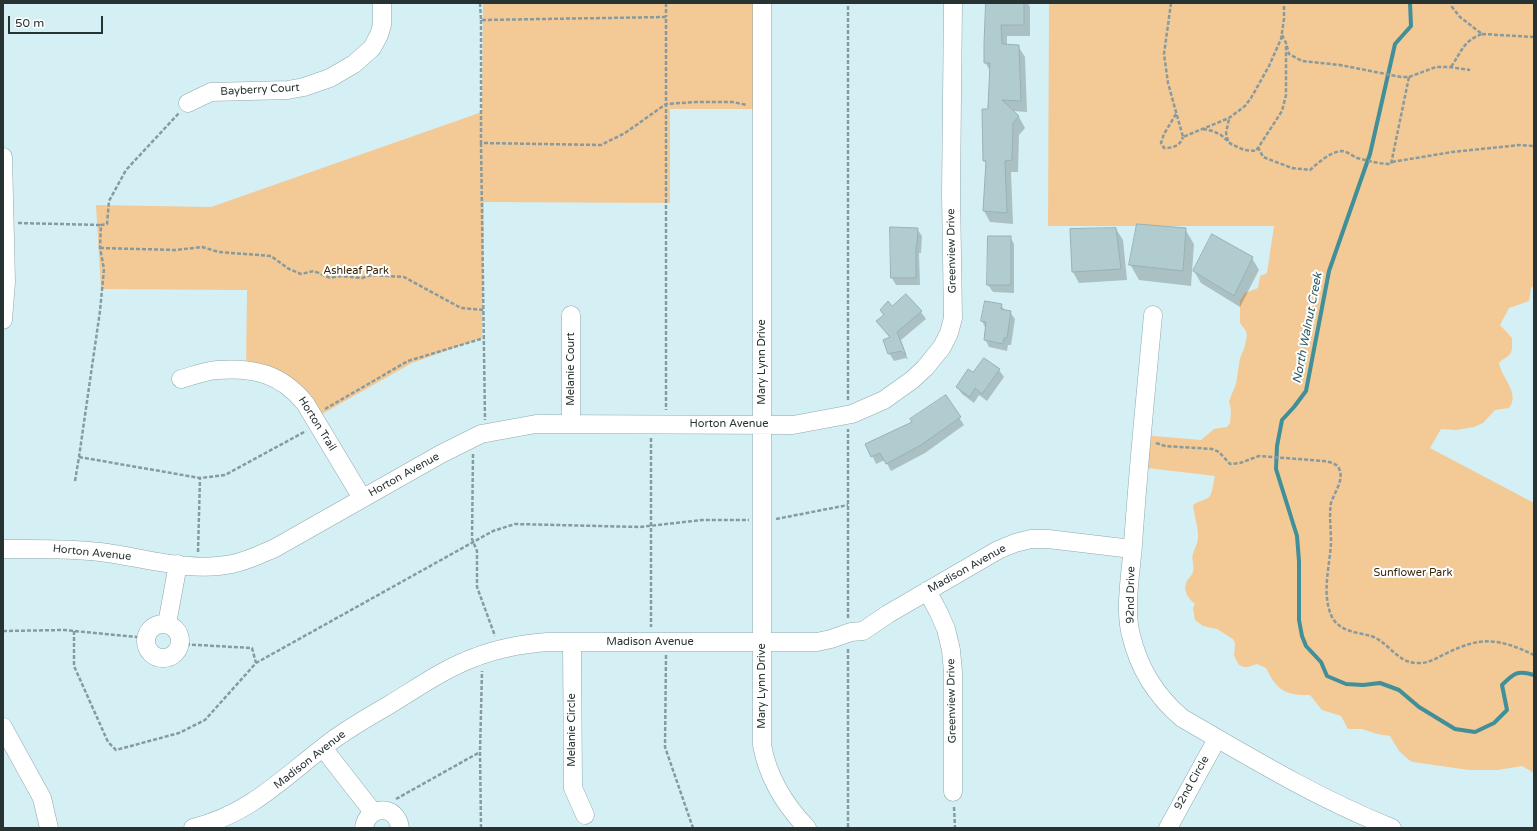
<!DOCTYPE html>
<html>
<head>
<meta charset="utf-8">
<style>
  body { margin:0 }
  #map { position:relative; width:1537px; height:831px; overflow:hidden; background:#d5f0f4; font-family:"Varela Round",sans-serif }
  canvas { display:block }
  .frame { position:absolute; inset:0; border:4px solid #273233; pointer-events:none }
  .scale { position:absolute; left:8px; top:16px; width:95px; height:18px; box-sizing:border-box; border:2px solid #273233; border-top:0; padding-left:5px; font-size:12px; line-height:14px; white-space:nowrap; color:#273233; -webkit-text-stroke:3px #fff; paint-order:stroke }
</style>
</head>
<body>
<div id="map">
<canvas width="1537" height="831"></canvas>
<div class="frame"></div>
<div class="scale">50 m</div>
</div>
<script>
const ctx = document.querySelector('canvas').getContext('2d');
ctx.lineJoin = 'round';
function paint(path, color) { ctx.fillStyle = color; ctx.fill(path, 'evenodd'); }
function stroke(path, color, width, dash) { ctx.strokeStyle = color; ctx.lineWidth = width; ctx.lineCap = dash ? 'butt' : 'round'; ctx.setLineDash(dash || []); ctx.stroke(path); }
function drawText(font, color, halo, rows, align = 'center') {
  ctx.font = font + ' "Varela Round",sans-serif'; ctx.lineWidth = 4; ctx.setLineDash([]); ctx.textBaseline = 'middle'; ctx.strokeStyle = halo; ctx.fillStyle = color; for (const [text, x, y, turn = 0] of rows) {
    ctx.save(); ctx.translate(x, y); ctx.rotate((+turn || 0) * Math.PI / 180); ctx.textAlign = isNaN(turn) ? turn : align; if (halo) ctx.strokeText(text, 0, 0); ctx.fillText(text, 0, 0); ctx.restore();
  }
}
paint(new Path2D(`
  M483,3H762V109H670V203L484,202L482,338L412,363L315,418L305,403L246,370L247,290L101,289L96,205L211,207L482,112Z
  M1049,3H1534V285L1531,288L1529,301L1509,308L1500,325L1512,338C1512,343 1513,350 1510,354C1507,358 1502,359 1499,363C1501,377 1521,394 1509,408L1495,410L1483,423L1474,427L1456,430L1441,429L1430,448L1534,503V773L1522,766L1498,770H1469L1413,762L1409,760L1399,751L1390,736L1377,734L1362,729H1348L1341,716L1322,710L1310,695C1285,696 1276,689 1266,668L1257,664L1248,667H1244L1239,665L1234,656L1235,643L1233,639L1217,629L1203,626L1195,620L1193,608L1195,604C1189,599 1183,592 1186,583C1187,579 1192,576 1193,572C1195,567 1191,559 1193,554C1195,547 1198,543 1198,536C1198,525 1194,516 1193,505C1198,501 1203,501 1208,498C1213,494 1213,482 1215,476L1139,467L1142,435L1201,440L1214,429L1227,427L1230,423L1231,410L1229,401L1236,384L1240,358L1244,349L1247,336L1246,331L1240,323V301L1245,293L1258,288L1260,276L1267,273L1274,226H1048Z`), '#f3c996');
paint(new Path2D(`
  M987,3H1028L1030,7V36H1007V45L1018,46L1025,57L1027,112L1013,111L1019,117L1025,128L1019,135L1018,172H1011L1013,224L990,222L984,211L987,164L984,161L990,71L985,62Z
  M917,229L922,236L921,253H919L920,285H896L892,278Z
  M1116,229L1123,240L1127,280L1079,283L1073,272Z
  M1185,229L1194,244L1191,286L1139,280L1130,264Z
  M1010,237L1014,244V293L993,292L988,285Z
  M1252,258L1259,270L1240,307L1201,283L1194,271Z
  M906,296L921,312L926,319L901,340L908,360L906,358L894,361L889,353L890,338L877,321L884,316L881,310L892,308Z
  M1001,305L1005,311L1010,312L1015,319L1011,345H1008L1007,351L989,347L985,339L986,329L982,321Z
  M984,359L999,370L1004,377L987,401L979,395L974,403L962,394L957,387L974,374Z
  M945,396L964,425L925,453L891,471L885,460L876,464L867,444L913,422Z`), '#0003');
stroke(new Path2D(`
  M1410,3L1411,26L1395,44L1370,154L1329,271L1306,391L1294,407L1282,420L1277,446L1276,469L1297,536L1299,561V620L1302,636L1306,646L1321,662L1327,676L1346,684L1363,685L1380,683L1399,690L1419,707L1455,729L1475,732L1494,723L1507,710L1502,685C1514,673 1517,670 1534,675`), '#408f99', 4);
const building = new Path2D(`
  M986,3H1024V25H1001L1002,44L1019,45L1021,101L1002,100L1019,116L1013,123L1012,160L1005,161L1007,213L983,211L986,161H983L982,109H988L990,63H984V44Z
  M1137,224L1186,228L1183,271L1129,265Z
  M890,227L918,228L917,245L916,246V278H891Z
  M1116,228L1121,269L1072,272L1070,229Z
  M1212,234L1253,257L1234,296L1193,271Z
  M988,236H1011V285H987Z
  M906,294L922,311L897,332L906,355L901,351L888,354L883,340L890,337L876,321L884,315L880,310L888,301L892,306Z
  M985,301L1002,304L1001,309L1011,311L1007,338H1004L1003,344L984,340L986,322L981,321Z
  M984,358L1000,369L982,394L975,388L970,397L956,387L968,369L973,372Z
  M946,395L961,417L921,445L886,464L880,453L871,457L865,444L912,422L910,419Z`);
paint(building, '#b1cccf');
stroke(building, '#97b1b5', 1);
const minor = new Path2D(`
  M762,3V745C768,778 784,804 807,828
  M188,103L211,92L288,90L304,87L330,78L354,64L372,48L379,35L382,25V3
  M3,157L6,282L3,320
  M571,315V423
  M1153,315C1146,392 1138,468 1133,545C1131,571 1124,610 1131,635C1139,669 1156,696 1182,718C1251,758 1319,799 1392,828
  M181,379C192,376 205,371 217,370C254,367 281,374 305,403L362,498
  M3,549C35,549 68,548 100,552C143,557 189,573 232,564C247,561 261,554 275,548L441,454L481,434L536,424L793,425L852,414L884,400L912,380L925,368L942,347L949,333L953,318L951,194L953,3
  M927,591L938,611L946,629L951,650L953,672V792
  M167,624L178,564
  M146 641a17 17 0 1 1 34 0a17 17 0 1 1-34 0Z
  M572,642L573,788L585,815
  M3,727L42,798L49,828
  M323,748L373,812
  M193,828C249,814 281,780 325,746C345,730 367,718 389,705C417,688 445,668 476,657C499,648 523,644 547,642H817L831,639L851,632L863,631L888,614L998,550L1015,543L1031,539H1048L1132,549
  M364,828C367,805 397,804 400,828
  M1168,828L1217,739`);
stroke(minor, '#8fa8ac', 19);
stroke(new Path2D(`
  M480,3L481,20L666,17V410
  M666,3V17
  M1171,3L1164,54L1168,83L1183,137L1229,118L1245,106L1251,98L1269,66L1281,39L1284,19V3
  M481,20V143L601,145L625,133L666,104L696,102H733L747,105
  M1482,34L1534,37
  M1451,67C1462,51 1463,41 1482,34L1460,17L1452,7V3
  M1409,77L1436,67H1449L1470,70
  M1176,114L1164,134L1161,143L1164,148C1173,148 1180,146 1183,137
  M1203,129L1213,131L1221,135L1231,144L1244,150L1256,151L1282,111L1286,95V43L1282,35
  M1228,141L1226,133L1229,119
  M481,143L485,420
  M1258,147L1263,157L1292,168L1310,170C1319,162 1331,151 1343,151C1348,152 1353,156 1357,158C1369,161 1379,164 1391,164L1409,77H1401L1340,65L1302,61L1289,54L1286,43
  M1392,162L1452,152L1520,145L1534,146
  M18,223L101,225
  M100,248L176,250L202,247L219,252L271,256L289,269L301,274L314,271L330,278L340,276L362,278L371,275L404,277L461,308L484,310
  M848,400V3
  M325,409L408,361L484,338
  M651,438V627
  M1156,443L1165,446L1212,449L1219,452L1230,464L1240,463L1259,456L1323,461C1330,462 1338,463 1340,471C1343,482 1334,493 1331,503C1329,515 1331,529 1331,542C1330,566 1321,594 1332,617C1340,632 1357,632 1371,636C1389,642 1397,663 1417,663C1428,664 1436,658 1445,654C1481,636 1498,638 1534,655
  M473,454L472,539L477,551V587L495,636
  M79,457L200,478L225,475L306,431
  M75,481L79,457L100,311L104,269L100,248L101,225L107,224L109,201L126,170L179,113
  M776,519L848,505
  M198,552L200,478
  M848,618V429
  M3,631L64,630L147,638
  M74,631V666L108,742L116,750L179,733L205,720L256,663L493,531L515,524L640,527L702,520H749
  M180,644L252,648L256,663
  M848,649V828
  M666,655L665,747L693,828
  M396,799L480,752
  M954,807L955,828
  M481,828L480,752L482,671`), '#879b9e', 2.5, [4, 2]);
stroke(minor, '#fff', 18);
drawText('11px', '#273233', '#fff', [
  ["Bayberry Court",260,90,-3],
  ["Greenview Drive",952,251,-91],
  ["Mary Lynn Drive",762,362,-90],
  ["Melanie Court",571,369,-90],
  ["Horton Trail",317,424,58],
  ["Horton Avenue",729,424],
  ["Horton Avenue",404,475,-29],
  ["Horton Avenue",92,553,6],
  ["Madison Avenue",967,569,-29],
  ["92nd Drive",1131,595,-89],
  ["Madison Avenue",650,642],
  ["Mary Lynn Drive",762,686,-90],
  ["Greenview Drive",952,701,-91],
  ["Melanie Circle",572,730,-90],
  ["Madison Avenue",310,760,-38],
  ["92nd Circle",1192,783,-61]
]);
drawText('11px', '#3a2609', '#fff', [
  ["Ashleaf Park",356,271],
  ["Sunflower Park",1413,573]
]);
drawText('italic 12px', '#2c5b61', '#fff', [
  ["North Walnut Creek",1308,328,-79]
]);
</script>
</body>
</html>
